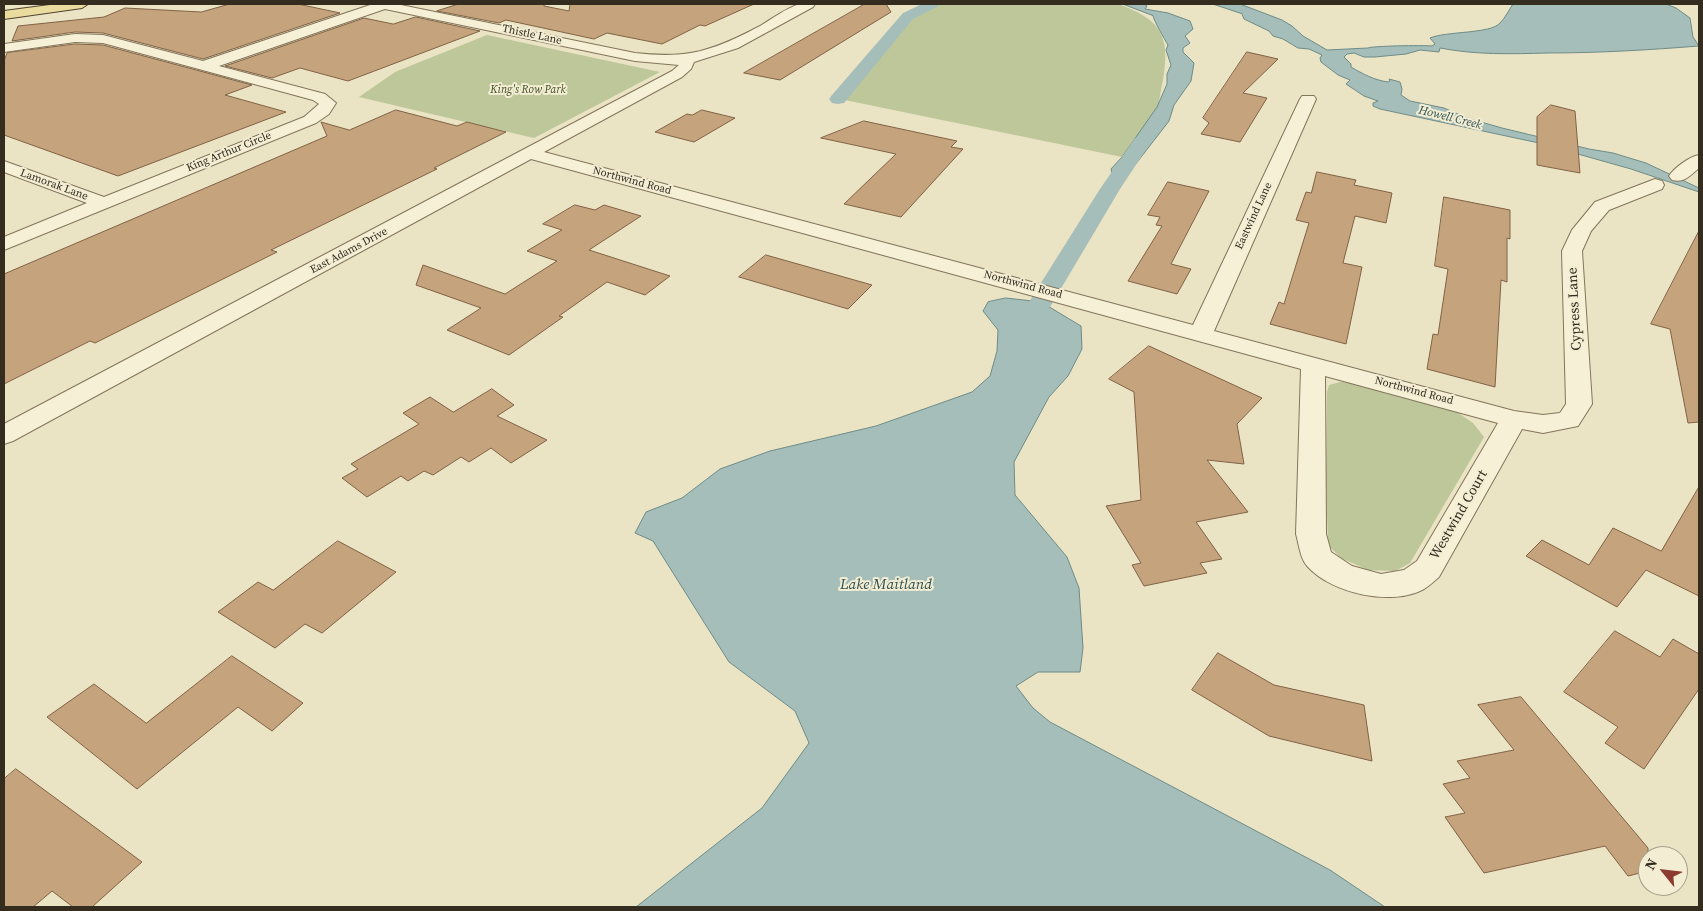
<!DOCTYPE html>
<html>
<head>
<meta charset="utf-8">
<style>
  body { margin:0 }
  #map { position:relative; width:1703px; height:911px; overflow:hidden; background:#eae3c4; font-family:"Source Serif 4",serif }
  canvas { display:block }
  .frame { position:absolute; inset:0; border:5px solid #342c1f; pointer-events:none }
  .north { position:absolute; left:1638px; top:846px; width:50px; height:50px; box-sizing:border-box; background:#f2edd3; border:1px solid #a6a08b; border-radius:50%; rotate:299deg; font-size:14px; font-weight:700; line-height:20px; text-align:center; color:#342c1f }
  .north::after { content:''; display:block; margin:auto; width:18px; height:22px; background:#8d3b31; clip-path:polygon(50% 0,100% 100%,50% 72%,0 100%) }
</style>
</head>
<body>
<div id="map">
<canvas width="1703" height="911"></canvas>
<div class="frame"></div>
<div class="north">N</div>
</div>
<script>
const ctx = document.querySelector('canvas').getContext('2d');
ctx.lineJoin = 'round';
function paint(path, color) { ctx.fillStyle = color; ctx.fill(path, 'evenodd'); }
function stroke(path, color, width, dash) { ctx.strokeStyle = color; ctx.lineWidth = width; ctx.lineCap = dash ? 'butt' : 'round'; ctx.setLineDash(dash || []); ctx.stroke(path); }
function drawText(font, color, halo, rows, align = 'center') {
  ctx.font = font + ' "Source Serif 4",serif'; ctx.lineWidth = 4; ctx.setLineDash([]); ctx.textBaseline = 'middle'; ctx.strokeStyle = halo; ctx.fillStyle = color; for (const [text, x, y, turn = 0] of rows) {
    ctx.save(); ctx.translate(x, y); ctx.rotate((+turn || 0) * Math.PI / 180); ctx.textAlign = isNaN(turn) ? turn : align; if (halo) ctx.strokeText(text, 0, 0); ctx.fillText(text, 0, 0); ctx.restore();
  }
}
paint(new Path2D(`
  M933,4H1118C1160,19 1171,35 1163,80C1161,88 1160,98 1158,106C1153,118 1131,145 1122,157L835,98L907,16Z
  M487,35L660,72L534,138L359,97L395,72Z
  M1340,382L1355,383L1457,412L1473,423L1484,437L1410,563L1395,571L1368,570L1341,558L1328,545L1326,483L1327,392L1329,385Z`), '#bdc799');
const water = new Path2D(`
  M1123,4H1144L1147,6L1145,9L1168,13L1190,21L1193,29L1185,36L1190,43L1183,48V52L1194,63L1191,81L1174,105L1169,121L1128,174L1112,173L1111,169L1122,157L1157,107L1167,84V74L1171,65L1166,50L1168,45C1165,40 1153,19 1153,16Z
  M1213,4H1240L1282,20L1292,26L1303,36L1327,50L1368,48C1371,46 1423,45 1432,46L1435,44L1430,38C1446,31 1491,34 1500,23C1505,18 1509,10 1513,4H1666L1676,8L1690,18L1693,37L1699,46C1648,50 1598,53 1547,53C1511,54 1476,55 1440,48L1439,52L1420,50L1406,54L1375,57H1364L1354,53L1347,54L1344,57L1351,64V67C1363,74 1374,80 1388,82L1390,81L1389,79L1400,82L1402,89L1401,95L1410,101L1444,108L1467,118L1502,128L1589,149L1613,153L1646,163L1699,188V192L1631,169L1539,143L1380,109L1373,106V103L1378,101L1364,96L1346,84L1350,80L1338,75L1321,62L1320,58L1322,55L1309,49L1298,48L1283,39L1273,36L1269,31L1244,19L1242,14Z
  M1006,298L1041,302L1081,326L1082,349L1068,376L1049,397L1014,462L1015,495L1067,557L1079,588L1083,648L1080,672H1038L1016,686L1033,708L1050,722L1330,870L1385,907H636L762,808L809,743L795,711L729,662L653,541L635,533L646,512L682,498L720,469L770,451L876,426L972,392L990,376L997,351L998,330L983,311L988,302Z`);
paint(water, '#a6beb9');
stroke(water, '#6d8b87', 1);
paint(new Path2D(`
  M922,4H939L937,7L913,19L844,103L838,104L832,103L829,99L832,95L903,13Z
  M1142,136L1149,138L1151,142L1120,189L1053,302L1050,307L1041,309L1032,307L1029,302L1100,189L1135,138Z`), '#a6beb9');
const building = new Path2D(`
  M230,4H298L340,13L203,59L103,33L75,32L12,41L18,26L104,17L125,8L201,12Z
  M459,4H544V6L569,11L570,4H754L705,26L700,25L662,44L607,33L594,39L506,20L499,23L437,11Z
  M865,4H886L891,12L780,80L744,73Z
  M416,17L480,31L348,81L300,68L272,78L225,66L364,18L393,24Z
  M75,44L103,45L252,85L225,95L286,112L118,176L4,135V61L7,53Z
  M1247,52L1278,59L1243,93L1267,98L1240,142L1201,134L1209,123L1203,118Z
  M1551,105L1575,111L1580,173L1537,165V117Z
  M396,110L457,126L467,122L506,132L434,168L437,169L271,250L277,252L95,343L90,341L4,384V274L327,136L321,122L349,130Z
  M702,110L735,118L694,142L655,132L687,114L692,115Z
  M864,121L957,141L951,147L963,149L901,217L844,204L896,154L821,138Z
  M1317,172L1356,180L1354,185L1392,193L1386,223L1355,216L1343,263L1362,267L1346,344L1270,324L1279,302L1284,304L1309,223L1296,220L1306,192L1311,193Z
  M1168,182L1209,191L1171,264L1191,269L1177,294L1128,281L1162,226L1156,225L1160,217L1148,215Z
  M1444,197L1510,210V239L1507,238V282L1501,280L1495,387L1427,369L1433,334L1438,335L1448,269L1435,266Z
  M575,205L595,210L604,205L641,216L589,250L670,276L645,295L607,282L559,316L563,317L509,355L447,330L481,308L416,285L423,265L505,294L557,261L527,251L562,230L543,224Z
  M1699,231V422L1688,423L1670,329L1651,324Z
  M766,255L872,285L848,309L739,277Z
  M1149,346L1262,398L1237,424L1244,464L1207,460L1248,512L1196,522L1222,559L1200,563L1207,573L1144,586L1132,565L1141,563L1106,506L1141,500L1134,392L1109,379Z
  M492,389L514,405L497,416L547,440L511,463L491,448L469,462L461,457L433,475L424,471L408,481L401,476L367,497L342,478L358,469L351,464L419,424L403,413L430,397L453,412Z
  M1699,487V596L1646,570L1617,607L1526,556L1542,540L1589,565L1613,528L1661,551Z
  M338,541L396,572L322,633L305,624L275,648L218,612L258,582L273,590Z
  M1615,631L1660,657L1673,639L1699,654V689L1644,769L1605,743L1618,727L1564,692Z
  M1218,653L1274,685L1364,705L1372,761L1269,736L1192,690Z
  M232,656L303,703L272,731L238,707L137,789L47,717L94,684L146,723Z
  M1521,697L1648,848V871L1628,876L1605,846L1484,873L1445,817L1465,813L1443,784L1470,778L1457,761L1514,750L1478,705Z
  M16,769L142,862L92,907H73L52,891L33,907H4V779Z`);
paint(building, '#c5a37d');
stroke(building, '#806244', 1);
const minor = new Path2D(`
  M373,4H396L635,53C688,59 713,51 760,26C772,19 786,8 800,4C804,3 811,4 815,4L813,7L738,48L694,62L691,69L682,77L544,152L1193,325L1300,99L1302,96H1314L1316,99L1214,331L1514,411L1543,415L1560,413L1566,404L1562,251L1572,230L1595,202L1655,179L1662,181L1664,185L1662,189L1609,210L1591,231L1582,251L1592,404L1578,426L1543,433L1522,429L1439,577C1434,581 1429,586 1424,589C1391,607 1332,593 1308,567C1300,559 1299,544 1296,534L1301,369L531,159L13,441L4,444V424L672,71L679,65L635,61L385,9L219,66L325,94L336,103L329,114L316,123L4,250V237L87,203L4,172V161L104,197L304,117L319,104L313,100L103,43L75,42L4,52V44L75,34L103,35L203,61ZM1325,376L1498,423L1417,561L1404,570L1381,574L1352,566L1331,552L1326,534Z
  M1699,155V168C1690,176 1684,183 1672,180L1669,176C1675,167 1689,157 1699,155Z`);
const major = new Path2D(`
  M57,4H88L82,8L4,19V11Z`);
stroke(minor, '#83755c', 2);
stroke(major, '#514330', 2);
paint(minor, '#f6f0d6');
paint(major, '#eadb9f');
drawText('11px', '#342c1f', '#f2edd3', [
  ["Thistle Lane",532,35,12],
  ["King Arthur Circle",229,152,-22],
  ["Northwind Road",632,181,15],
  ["Lamorak Lane",54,185,20],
  ["Eastwind Lane",1254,216,-65],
  ["East Adams Drive",349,251,-28],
  ["Northwind Road",1023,285,15],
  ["Northwind Road",1414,391,15]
]);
drawText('italic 11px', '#414f27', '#f2edd3', [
  ["King's Row Park",528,90]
]);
drawText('italic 12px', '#2f5153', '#f2edd3', [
  ["Howell Creek",1450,118,14]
]);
drawText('14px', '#342c1f', '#f2edd3', [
  ["Cypress Lane",1575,309,-93],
  ["Westwind Court",1459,515,-60]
]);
drawText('italic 15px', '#2f5153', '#f2edd3', [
  ["Lake Maitland",886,585]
]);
</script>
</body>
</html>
